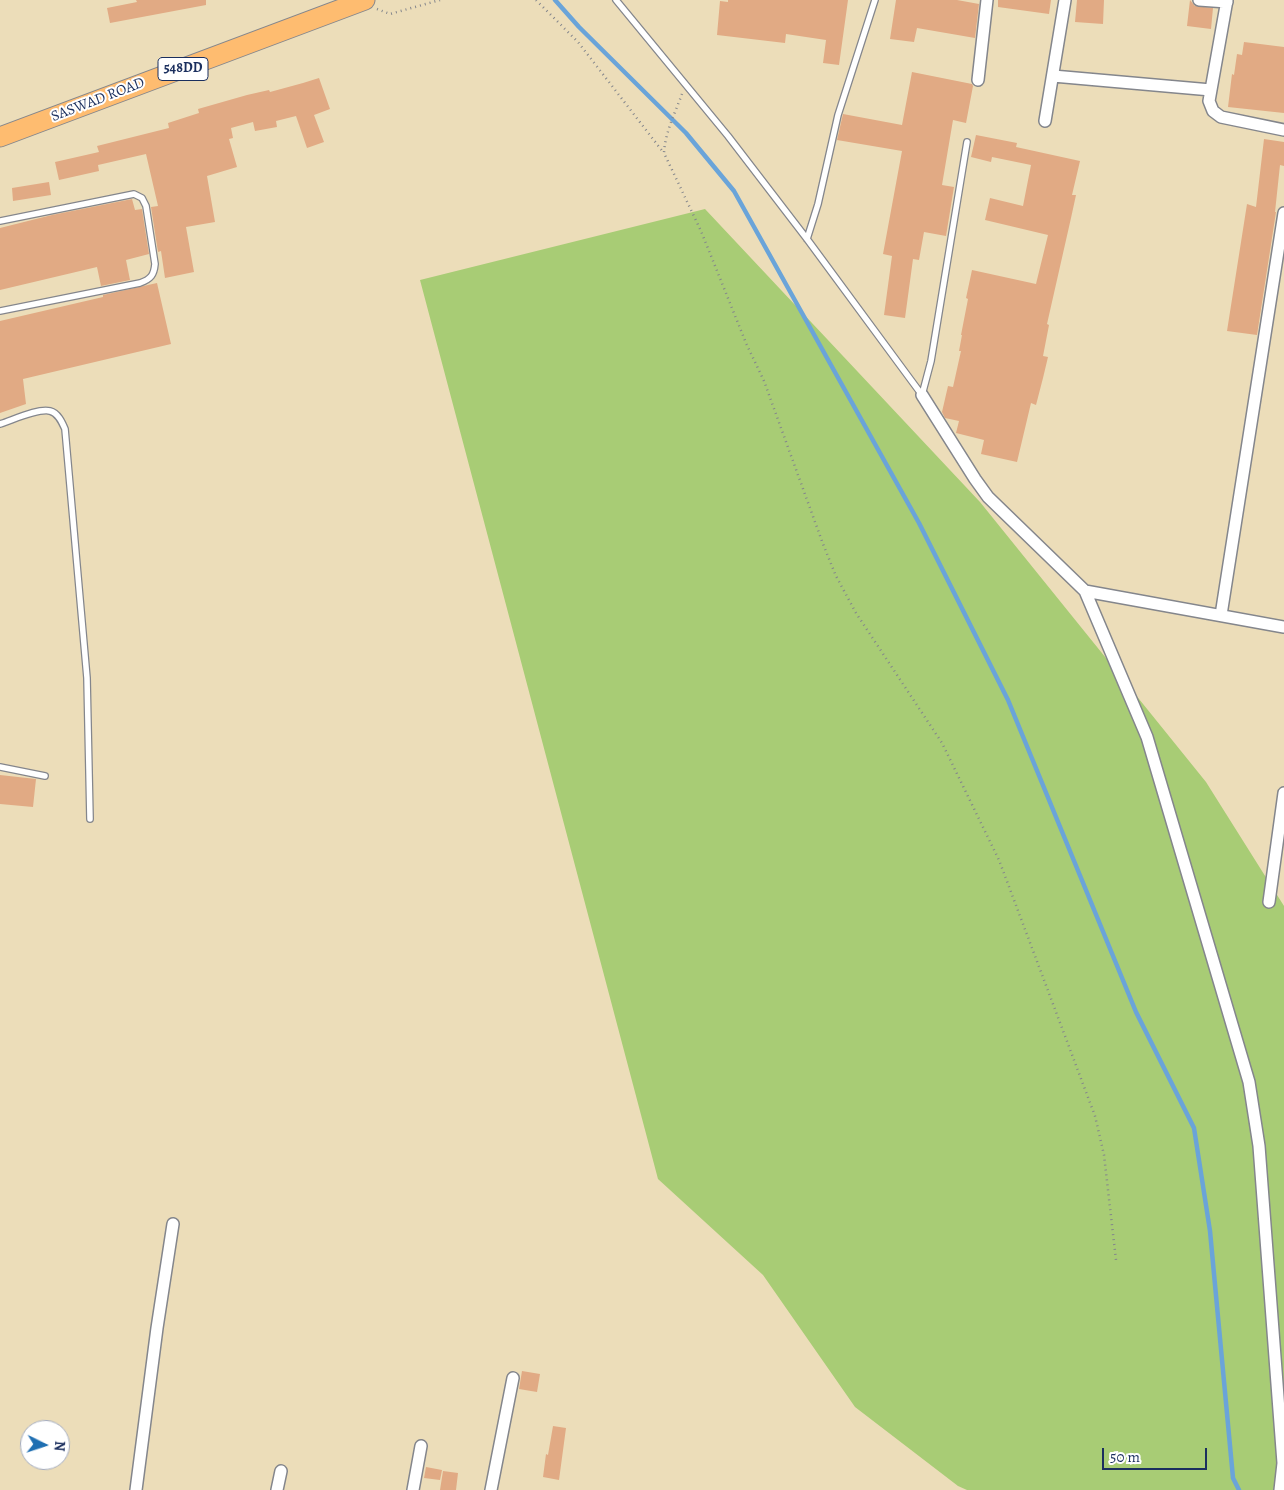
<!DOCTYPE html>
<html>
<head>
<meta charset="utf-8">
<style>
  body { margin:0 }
  #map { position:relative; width:1284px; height:1490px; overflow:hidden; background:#ecddb9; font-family:Alegreya,serif }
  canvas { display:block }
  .north { position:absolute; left:20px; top:1420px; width:50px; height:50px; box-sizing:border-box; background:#fff; border:1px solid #a4acbf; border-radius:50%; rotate:94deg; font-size:14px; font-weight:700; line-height:20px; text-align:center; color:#1b2f5e }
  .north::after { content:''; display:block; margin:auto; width:18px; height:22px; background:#1f6fb2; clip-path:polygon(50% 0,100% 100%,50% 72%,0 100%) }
  .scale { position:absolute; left:1102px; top:1448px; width:105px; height:22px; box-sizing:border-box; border:2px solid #1b2f5e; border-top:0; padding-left:6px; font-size:15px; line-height:18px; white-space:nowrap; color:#1b2f5e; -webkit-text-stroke:4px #fff; paint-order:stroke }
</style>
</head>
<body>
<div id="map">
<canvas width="1284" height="1490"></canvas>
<div class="north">N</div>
<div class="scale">50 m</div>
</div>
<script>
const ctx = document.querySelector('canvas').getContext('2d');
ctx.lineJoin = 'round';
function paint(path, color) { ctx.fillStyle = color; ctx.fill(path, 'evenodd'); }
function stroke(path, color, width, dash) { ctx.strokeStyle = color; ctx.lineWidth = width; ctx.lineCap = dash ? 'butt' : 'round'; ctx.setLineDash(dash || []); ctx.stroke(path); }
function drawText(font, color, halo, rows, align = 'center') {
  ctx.font = font + ' Alegreya,serif'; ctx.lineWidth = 4; ctx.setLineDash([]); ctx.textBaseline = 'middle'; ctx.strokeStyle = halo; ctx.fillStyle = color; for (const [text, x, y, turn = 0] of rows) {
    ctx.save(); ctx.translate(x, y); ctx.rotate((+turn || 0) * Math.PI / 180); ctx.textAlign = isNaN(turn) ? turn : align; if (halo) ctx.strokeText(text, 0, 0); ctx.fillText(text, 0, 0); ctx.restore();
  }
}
paint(new Path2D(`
  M705,209L980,502L1206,782L1284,906V1490H967L958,1486L855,1407L763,1275L658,1179L420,280Z`), '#a8cc75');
stroke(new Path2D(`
  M555,0L579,27L686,133L734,191L919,523L1008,700L1136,1012L1194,1128L1210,1231L1233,1478L1239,1490`), '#6aa4d9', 4.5);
paint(new Path2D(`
  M136,0H206V5L110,23L107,8L137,2Z
  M728,0H848L839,65L823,63L826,40L786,34L785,43L717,35L720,1L728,2Z
  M896,0H957L979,4L975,38L917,28L914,42L890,39Z
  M998,0H1051L1049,14L998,7Z
  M1077,0H1104L1103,24L1075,22Z
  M1190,0L1195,6L1213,8L1211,29L1187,26Z
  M1244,42L1284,47V113L1228,107L1232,74L1234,75L1237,54L1242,55Z
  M912,72L972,84L973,86L966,123L953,120L942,185L954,187L946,236L924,232L919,260L913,259L905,318L884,315L892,256L883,254L902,151L837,140L843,114L902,125Z
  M319,78L330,109L314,115L324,142L307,148L296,116L276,121L277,127L255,131L253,122L231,128L233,138L229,139L237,167L207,176L215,222L186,227L194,272L165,278L161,251L158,252L151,207L158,206L146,154L98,165L99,171L59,180L55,162L99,152L97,146L169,128L168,123L199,113L198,109L247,95L269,90L270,92L303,83Z
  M976,135L1017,143L1016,147L1080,161L1072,195H1076L1071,218L1047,324L1049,325L1043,356L1048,357L1043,378L1036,405L1031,403L1017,462L981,454L984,440L956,433L959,421L945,418L942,412L948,386L953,387L961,351H959L962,335H961L968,299L966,298L972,270L1036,284L1048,235L985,220L990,198L1023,206L1031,165L992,157L991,162L971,157Z
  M1264,139L1284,142V166L1280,165L1275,212H1276L1257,335L1227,331L1247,204L1256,207Z
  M49,182L51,195L13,201L12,188Z
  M132,199L135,210L142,209L149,254L126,260L130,280L101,286L97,267L0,290V228L52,215Z
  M157,283L171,344L23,379L26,404L0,413V321L103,297V295Z
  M0,775L36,779L33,807L0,804Z
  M522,1371L540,1374L537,1392L519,1389Z
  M553,1426L566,1428L559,1480L543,1477L546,1454L548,1455Z
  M426,1467L442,1470L440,1480L424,1478Z
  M443,1471L458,1473L456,1490H440Z`), '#e1aa84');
const service = new Path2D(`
  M616,0L728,136L807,239L922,395
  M0,221L134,194L142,198L146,206L155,264C154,275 151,279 140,283L0,311
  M807,239L818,204L838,115L875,0
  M922,395L931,361L967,142
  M0,424C13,420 38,408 50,411C58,413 62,422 65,429L87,678L90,819
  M0,767L45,776`);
const minor = new Path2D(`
  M1199,0L1227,2
  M1227,0L1209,101L1213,111L1221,117L1284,130
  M1053,76L1211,90
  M978,80L987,0
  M1045,121L1065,0
  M922,395L975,479L988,497L1085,591L1147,737L1249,1082L1259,1146L1283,1463L1280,1490
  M1085,591L1284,627
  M1221,615L1284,213
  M1269,902L1284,793
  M136,1490L157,1328L173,1224
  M277,1490L281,1471
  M413,1490L421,1446
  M491,1490L513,1378`);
const trunk = new Path2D(`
  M0,137L365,0`);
stroke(service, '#84868c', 8);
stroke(minor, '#84868c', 14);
stroke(trunk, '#84868c', 21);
stroke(new Path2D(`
  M536,0L578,42L663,152
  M377,9L390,14L440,0
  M682,94C675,113 665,133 664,153L701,231L746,343L764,381L823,544L836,576L856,613L942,743L999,860L1095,1116L1104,1155L1116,1260`), '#84868c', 2.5, [1, 4]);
stroke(service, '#fff', 5.5);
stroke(minor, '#fff', 11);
stroke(trunk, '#febc70', 19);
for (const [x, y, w] of [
  [183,69,50]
]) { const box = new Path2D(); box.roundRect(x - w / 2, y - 11.5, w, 23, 4); ctx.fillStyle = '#fff'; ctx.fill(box); stroke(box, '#1b2f5e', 1); }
drawText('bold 14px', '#1b2f5e', null, [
  ["548DD",183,69]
]);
drawText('15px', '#1b2f5e', '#fff', [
  ["SASWAD ROAD",98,100,-21]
]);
</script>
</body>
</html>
